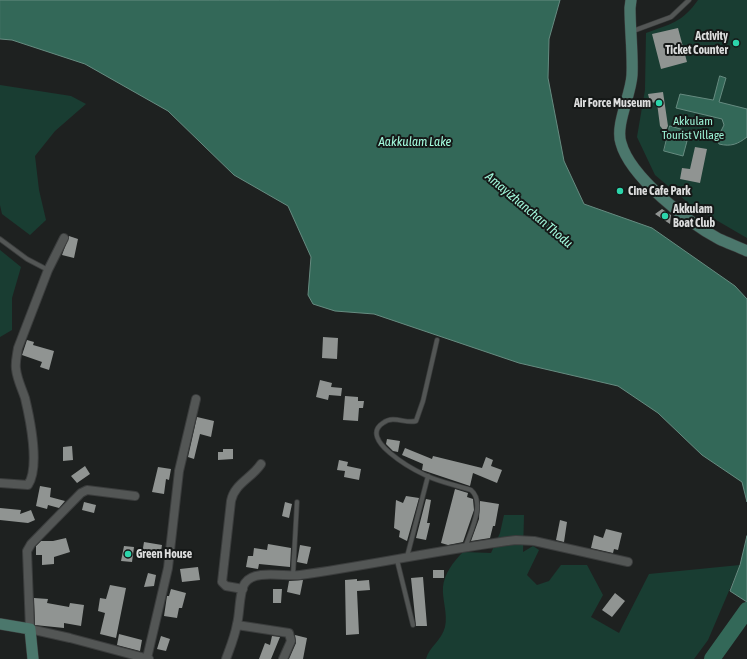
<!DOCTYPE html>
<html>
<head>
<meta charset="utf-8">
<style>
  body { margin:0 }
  canvas { display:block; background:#1e2120 }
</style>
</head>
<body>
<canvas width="747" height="659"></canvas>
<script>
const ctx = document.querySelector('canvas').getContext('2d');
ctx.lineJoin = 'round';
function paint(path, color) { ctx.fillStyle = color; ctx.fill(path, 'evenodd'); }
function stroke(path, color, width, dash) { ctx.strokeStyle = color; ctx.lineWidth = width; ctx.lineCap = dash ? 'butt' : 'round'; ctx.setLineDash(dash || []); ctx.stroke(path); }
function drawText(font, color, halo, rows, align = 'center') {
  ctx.font = font + ' "Asap Condensed",sans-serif'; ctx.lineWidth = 4; ctx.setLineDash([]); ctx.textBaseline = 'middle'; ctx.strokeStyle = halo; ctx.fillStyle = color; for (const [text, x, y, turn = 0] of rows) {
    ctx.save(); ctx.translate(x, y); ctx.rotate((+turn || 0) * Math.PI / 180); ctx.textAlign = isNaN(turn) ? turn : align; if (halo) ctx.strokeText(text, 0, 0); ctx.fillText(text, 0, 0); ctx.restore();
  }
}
paint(new Path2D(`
  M698,0H747V238L692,206L655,175L637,137L645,90L646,33C670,24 682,23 698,0Z
  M0,85L71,96L86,104L55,131L35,156L39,190L46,220L30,235L2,214L0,205Z
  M0,250L21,267L12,298V330L0,337Z
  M504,515H524L523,552L533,546L539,550L527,575L537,585L549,581L561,565H587L603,595L591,617L619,633L649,574L740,565L708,640L694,659H426C429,647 442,640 445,627C448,614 442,599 443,587C444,574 454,561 463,552L491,553L500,533Z`), '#193d32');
const water = new Path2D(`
  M0,0H560L549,39L548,78L564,161L584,204L652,228L735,286L747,299V502L742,482L702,455L658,413L618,386L519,363L374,314L335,311L313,304L308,295L311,257L288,206L234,175L168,111L85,64L12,40L0,39Z
  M720,76L726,78L719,102L747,109V137C738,144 731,147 719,144L717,139L724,125L722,119L676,108L680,94L713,100Z
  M670,126L684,130L681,140L687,141L683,156L664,151Z
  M747,536V602L730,591L740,565Z`);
paint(water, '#336858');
stroke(water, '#668b80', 1);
stroke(new Path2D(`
  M712,659L747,610`), '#336858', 16);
paint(new Path2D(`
  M678,28L687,62L661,69L652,34Z
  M663,92L668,126L665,132L660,126L657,103L650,102L648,94Z
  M695,147L707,149L700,183L680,179L682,168L690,169Z
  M662,209L671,215L670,224L655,214Z
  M69,236L78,239L74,258L62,255Z
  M323,337L338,338L337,359L322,358Z
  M27,340L34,342L33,345L54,351L49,370L40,367L42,362L22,355Z
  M320,380L332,383L331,387L342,388L341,396L329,395L328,400L316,397Z
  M345,396L358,397V401H364L363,408H359L358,421L343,420Z
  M197,417L214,421L211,437L200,434L194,459L188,457Z
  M387,439L400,441L398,452L393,451L386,444Z
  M72,446L73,460L63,461V447Z
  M405,448L432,459L433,456L482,468L486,457L493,460L491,466L502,470L497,483L473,473L470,486L422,470L423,464L402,455Z
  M223,449H233V459L218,460V452H223Z
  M339,460L348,462L347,466L361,469L359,480L344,477L345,471L337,470Z
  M85,466L90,474L77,483L71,476Z
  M158,467L171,469L169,480L166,479L164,494L152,492Z
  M40,486L51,488L50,497L65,501L59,508L48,505L47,509L36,506Z
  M455,489L468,493L467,497L473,499L474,510L463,542L448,545L441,543Z
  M406,496L419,498L407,541L399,537L400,531L394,528L396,500L403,503Z
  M426,499L431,500L427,523H430L426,540L416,538Z
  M480,501L499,504L495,526H493L490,538L471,541L479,519Z
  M84,502L96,505L94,513L82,510Z
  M285,502L292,504L289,518L282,516Z
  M0,508L21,510L20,514L31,510L35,520L28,523L0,520Z
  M560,520L567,522L564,542L556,540Z
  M606,529L622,533L618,550L614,549L613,553L591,548L594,535L603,538Z
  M66,538L70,552L54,557V564L42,565V555H36V546L41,541H53Z
  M144,542L162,545L160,558L142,554Z
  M268,544L291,548L290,567L259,564L258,569L246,567L248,556H253L254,548L267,550Z
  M300,545L311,547L307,564L297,562Z
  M124,546L134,547L132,562L121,561Z
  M198,567L200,580L182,582L180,569Z
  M433,570H444V578H433Z
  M148,573L156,575L154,586L144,587Z
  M423,577L427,626H416L411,578Z
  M357,579V581L369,580L370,590L357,591L359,634L346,635L345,580Z
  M303,580L300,595L287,592L289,581Z
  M110,585L126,588L116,638L100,634L105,613L98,611L100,598L106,599Z
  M171,589L186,593L182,608H179L177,618L164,616L167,596H169Z
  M273,589H282L281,603H273Z
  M615,593L625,601L612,617L602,610Z
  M34,598L48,599L47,603L69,607L70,603L84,605L81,626L64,623V628L35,625Z
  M119,634L142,640L140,651L117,645Z
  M295,635L307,638L303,659H289L296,643Z
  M161,636L170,639L166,651L157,649Z
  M272,636L280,637L271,659H259L265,643L270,645Z`), '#909492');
const lane = new Path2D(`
  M633,31L671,17L689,0
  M0,239L27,259L48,270
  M437,340L423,401L416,421C405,424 394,415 383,423C358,439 412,469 425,475C439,482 456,485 471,490C486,503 470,532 465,548
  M407,557L428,476
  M397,560L413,625
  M293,575L297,502`);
const street = new Path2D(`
  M0,483L28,485C40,467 30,419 25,398C22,389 17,379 16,369C15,362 17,355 18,348L48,270L64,238
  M135,496L87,490L81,493L31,544L27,551L30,629L70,638L149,659
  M243,589L226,586L222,582L231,501C234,484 252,478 261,464
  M237,625L289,633L291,641L283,659
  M147,658L168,568L179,471L196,399
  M226,659C230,648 235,636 237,624C240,614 239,591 245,583C254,569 286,577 300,575C372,565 444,549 516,540L534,541L628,562`);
const secondary = new Path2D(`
  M631,0L630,8C630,30 633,53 632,75C631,95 615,125 621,143C630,177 689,223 719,239C728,243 738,247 747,251
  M0,624L30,629L33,659`);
stroke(lane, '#3b3d3d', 5.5);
stroke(street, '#3b3d3d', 10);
stroke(secondary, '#3b3d3d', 12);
stroke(lane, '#535655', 4);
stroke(street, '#535655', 8);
stroke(secondary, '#4b776c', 11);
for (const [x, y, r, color] of [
  [736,43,4,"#2cd5ab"],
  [659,103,4,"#2cd5ab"],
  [620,191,4,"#2cd5ab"],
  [665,216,4,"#2cd5ab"],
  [128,554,4,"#2cd5ab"]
]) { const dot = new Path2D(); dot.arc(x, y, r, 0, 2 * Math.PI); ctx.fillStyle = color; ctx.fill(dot); stroke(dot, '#151817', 1.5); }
drawText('bold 12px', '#dcdddd', '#151817', [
  ["Activity",728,36,"right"],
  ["Ticket Counter",728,50,"right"],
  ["Air Force Museum",651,103,"right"],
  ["Cine Cafe Park",628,191],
  ["Akkulam",673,209],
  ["Boat Club",673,223],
  ["Green House",136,554]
], 'left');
drawText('12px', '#9bf2d5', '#151817', [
  ["Akkulam",693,121],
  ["Tourist Village",693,135]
]);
drawText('italic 13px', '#a2f9dc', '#151817', [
  ["Aakkulam Lake",415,142],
  ["Amayizhanchan Thodu",529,210,40]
]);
</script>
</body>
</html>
